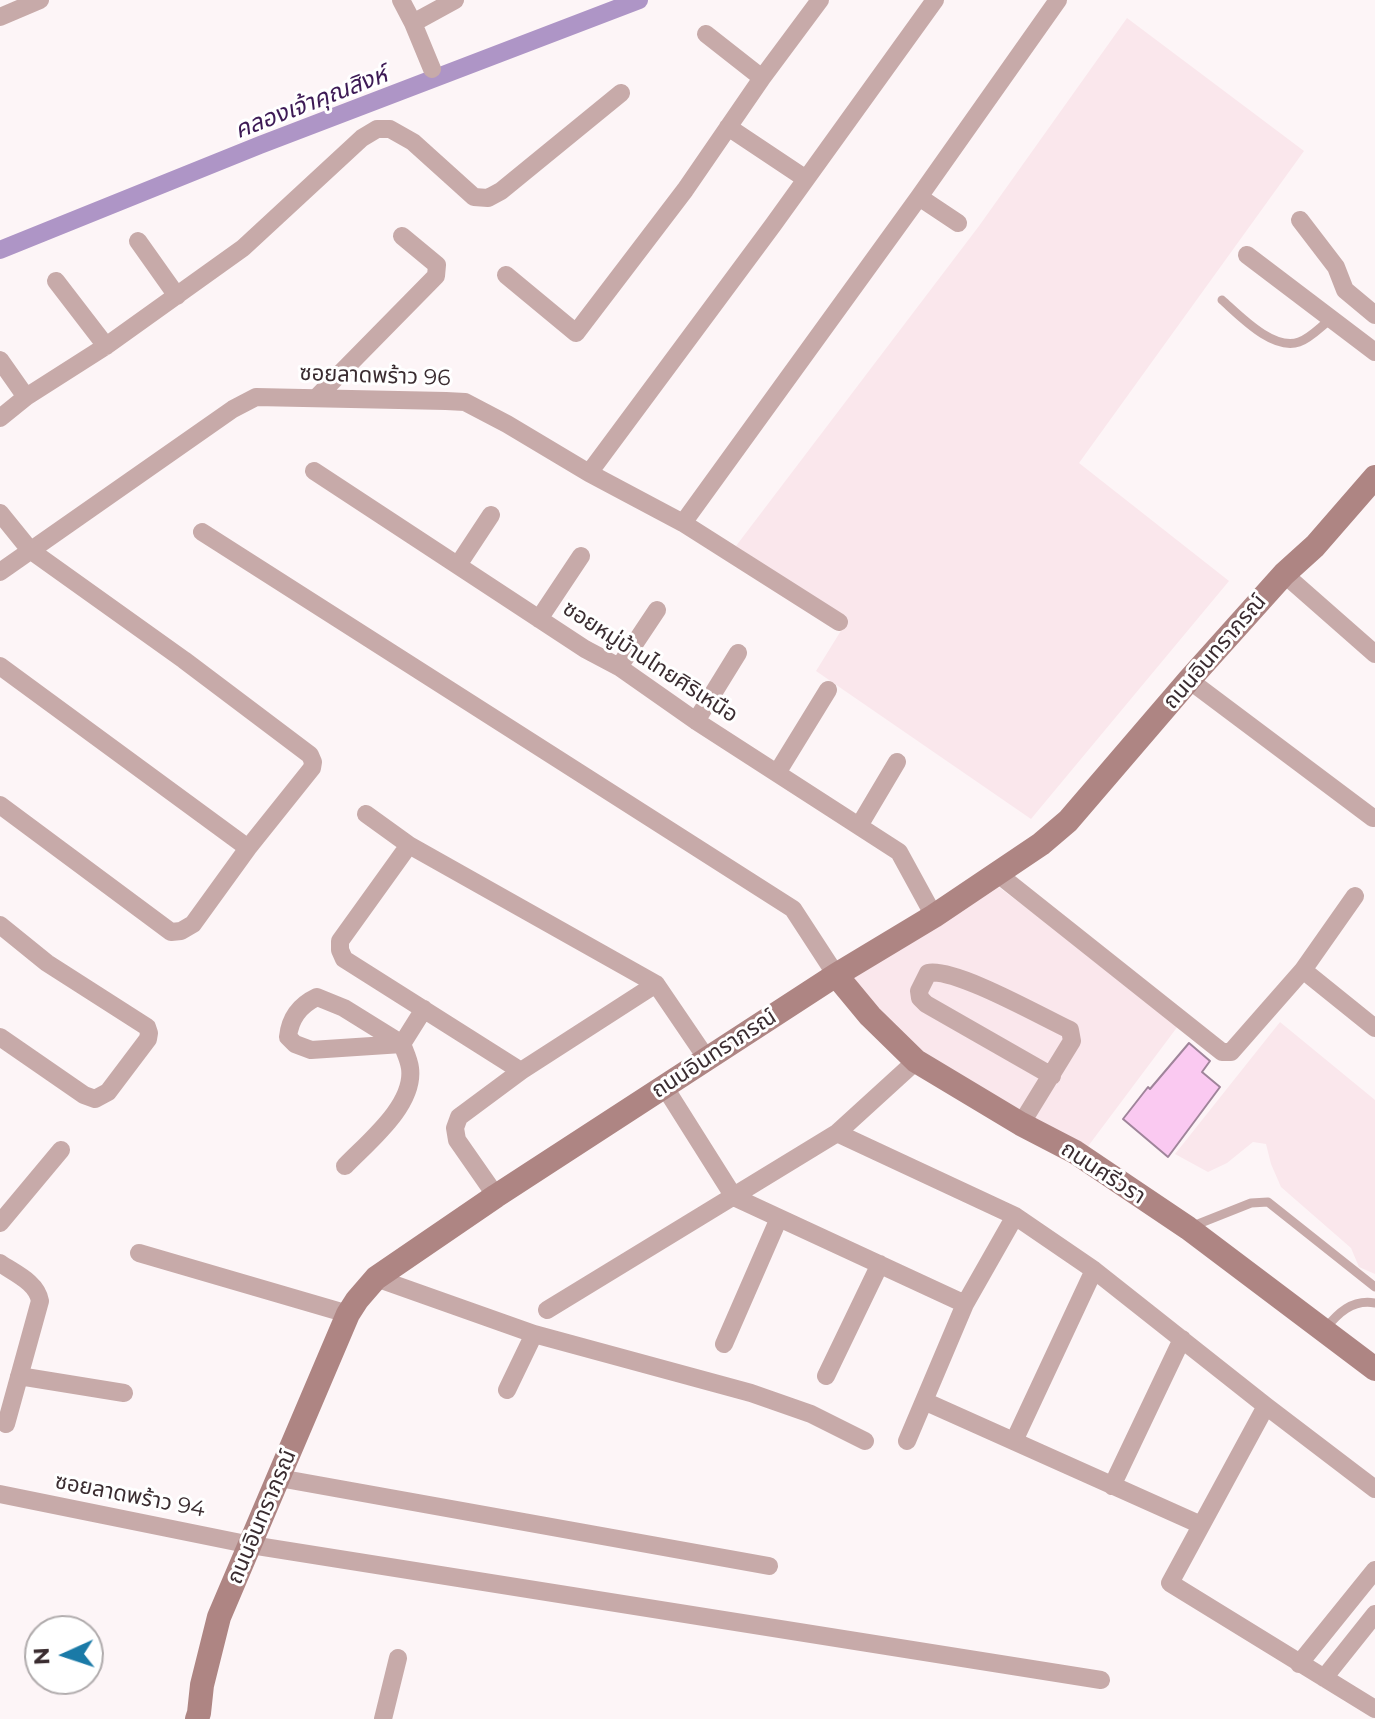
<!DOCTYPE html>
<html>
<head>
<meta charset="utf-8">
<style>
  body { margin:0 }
  #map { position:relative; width:1375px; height:1719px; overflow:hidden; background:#fdf5f7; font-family:Montserrat,sans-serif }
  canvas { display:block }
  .north { position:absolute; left:24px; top:1615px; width:80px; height:80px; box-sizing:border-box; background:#fff; border:2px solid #b0abac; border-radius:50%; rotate:267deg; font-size:22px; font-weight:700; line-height:32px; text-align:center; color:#3a2c30 }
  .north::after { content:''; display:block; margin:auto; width:28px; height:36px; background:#1a7aa7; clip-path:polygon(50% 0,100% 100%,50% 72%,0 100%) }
</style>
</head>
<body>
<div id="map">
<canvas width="1375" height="1719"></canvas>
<div class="north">N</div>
</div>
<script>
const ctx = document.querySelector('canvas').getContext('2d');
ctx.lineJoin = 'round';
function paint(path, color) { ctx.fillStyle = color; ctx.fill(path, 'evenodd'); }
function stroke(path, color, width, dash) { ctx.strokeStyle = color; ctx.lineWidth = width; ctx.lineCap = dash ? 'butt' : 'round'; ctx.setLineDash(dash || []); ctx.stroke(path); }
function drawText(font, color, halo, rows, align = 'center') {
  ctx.font = font + ' Montserrat,"Noto Sans Thai",sans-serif'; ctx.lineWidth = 6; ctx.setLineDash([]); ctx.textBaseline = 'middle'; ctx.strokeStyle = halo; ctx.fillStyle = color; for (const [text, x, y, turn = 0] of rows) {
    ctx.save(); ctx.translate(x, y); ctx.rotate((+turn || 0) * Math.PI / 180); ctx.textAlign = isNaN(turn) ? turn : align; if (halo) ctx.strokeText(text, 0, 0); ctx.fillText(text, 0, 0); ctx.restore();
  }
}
paint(new Path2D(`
  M1127,18L1304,151L1079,463L1229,581L1031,819L816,671L847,621L736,546L979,226Z
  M989,880L1181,1022L1083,1153L896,1054L834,976Z
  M1280,1022L1375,1100V1274L1359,1267L1351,1248L1281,1187L1271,1164L1266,1144L1253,1142L1227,1163L1208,1172L1175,1154Z`), '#fae7ec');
stroke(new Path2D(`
  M0,250L260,145L639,0`), '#ae95c6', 18);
const building = new Path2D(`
  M1189,1043L1210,1061L1202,1072L1220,1087L1168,1157L1123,1119L1148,1087L1150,1089Z`);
paint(building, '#fac9f1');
stroke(building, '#9f849a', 2);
stroke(new Path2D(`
  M1222,300C1240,316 1273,351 1299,342C1311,338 1321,326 1331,319
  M1193,1226L1251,1203L1268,1202L1375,1287
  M1324,1330C1338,1313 1352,1299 1375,1303`), '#c7aaa9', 9);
stroke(new Path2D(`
  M401,0L413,23L432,69
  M0,17L40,0
  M413,23L455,0
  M706,34L762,78
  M728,127L806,179
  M919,197L958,223
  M1300,220L1336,267L1345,290L1375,315
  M138,241L177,296
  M1247,255L1375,352
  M506,275L576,333L685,190L762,78L820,0
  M56,281L106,346
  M0,360L26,397
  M317,397L436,276L437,265L402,236
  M0,418L26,397L106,346L243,248L362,138L377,129H390L413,142L474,197L488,198L501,191L621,93
  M314,471L585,649L619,667L696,721L899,852L934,916
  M589,473L773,225L935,0
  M0,513L30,550L184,660L310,755L313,762L312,768L248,848L193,924L181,931L171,932L0,805
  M683,523L919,197L1058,0
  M202,532L793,909L836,975
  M458,565L491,515
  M0,572L233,409L256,397L446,401L465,402L507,424L589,473L683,523L839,622
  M1284,574L1375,654
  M539,619L581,556
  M0,666L248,848
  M619,667L657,610
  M1189,680L1373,818
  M696,721L738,653
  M777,773L828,690
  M366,814L409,845
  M859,826L897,762
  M998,874L1222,1052H1231L1303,970L1355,896
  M0,925L47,963L147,1027L149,1033L148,1039L108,1092L95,1099L84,1095L0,1037
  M1303,970L1375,1028
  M317,997L344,1008L402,1044L311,1050L295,1044L288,1037C290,1018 300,1005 317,997Z
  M521,1071L344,959L340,950V941L409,845L656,984L707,1059
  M664,1086L734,1197L965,1304
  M1021,1124L1072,1041L1070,1030C1042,1017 954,967 928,973L919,991L920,998L926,1004L1052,1076
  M837,1133L1015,1216L1094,1270L1266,1406L1375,1489
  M345,1166C368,1142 415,1105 410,1068C409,1060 405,1052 402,1044L424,1009
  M496,1196L457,1140L455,1128L459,1117L521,1071L656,984
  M0,1223L61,1150
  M139,1253L348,1314
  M0,1263C14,1273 37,1282 40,1301L6,1424
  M376,1278L534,1334L507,1390
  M547,1310L837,1133L916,1061
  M534,1334L751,1393L811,1414L865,1441
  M724,1344L779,1218
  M19,1376L124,1393
  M826,1376L880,1264
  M924,1401L1201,1525
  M1266,1406L1170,1583L1375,1709
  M907,1441L965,1304L1015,1216
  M1014,1441L1094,1270
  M279,1478L769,1566
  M1112,1486L1182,1339
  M0,1494L251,1545L1101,1680
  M1299,1664L1375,1570
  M1324,1678L1375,1614
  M383,1719L398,1658`), '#c7aaa9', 18);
stroke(new Path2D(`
  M836,975L870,1016L916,1061L1021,1124L1075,1152L1188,1228L1375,1369
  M197,1719L199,1713L202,1685L219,1617L348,1314L357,1300L376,1278L496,1196L836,975L934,916L1041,844L1068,821L1189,680L1284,574L1315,546L1375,477`), '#ae8583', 24);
drawText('22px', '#3a2c30', '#fff', [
  ["ซอยลาดพร้าว 96",375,376,2],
  ["ถนนอินทราภรณ์",1215,652,-49],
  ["ซอยหมู่บ้านไทยศิริเหนือ",650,662,33],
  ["ถนนอินทราภรณ์",714,1054,-33],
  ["ถนนศรีวรา",1103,1173,33],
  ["ซอยลาดพร้าว 94",130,1496,11],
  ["ถนนอินทราภรณ์",262,1517,-67]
]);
drawText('italic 24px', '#3d1a55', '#fff', [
  ["คลองเจ้าคุณสิงห์",311,103,-21]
]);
</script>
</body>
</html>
